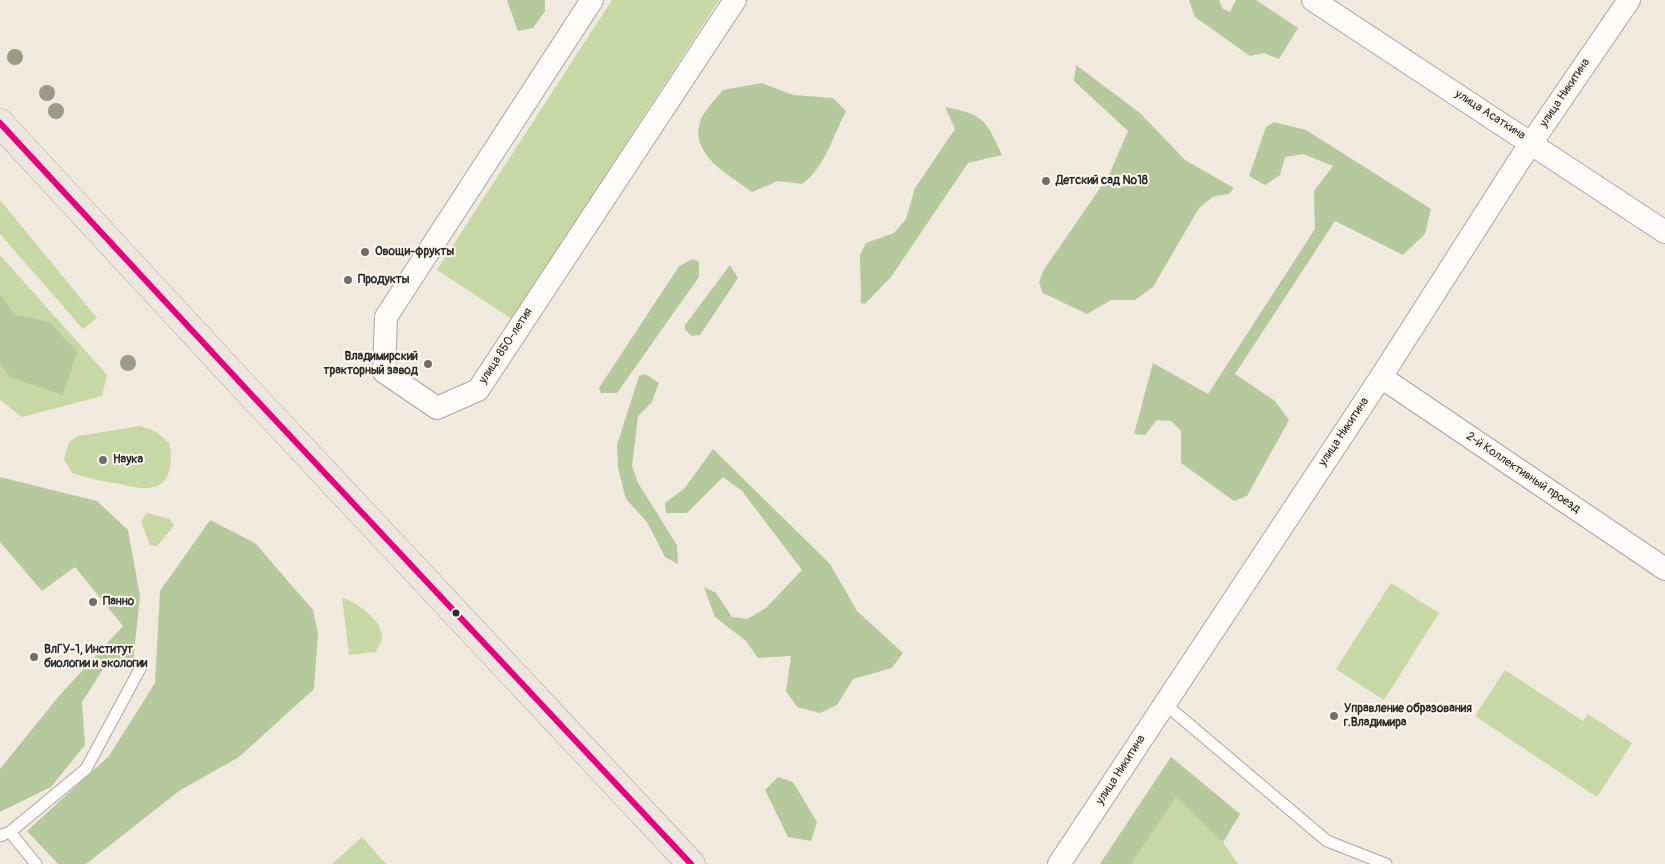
<!DOCTYPE html>
<html>
<head>
<meta charset="utf-8">
<style>
  body { margin:0 }
  canvas { display:block; background:#f0e9de }
</style>
</head>
<body>
<canvas width="1665" height="864"></canvas>
<script>
const ctx = document.querySelector('canvas').getContext('2d');
ctx.lineJoin = 'round';
function paint(path, color) { ctx.fillStyle = color; ctx.fill(path, 'evenodd'); }
function stroke(path, color, width, dash) { ctx.strokeStyle = color; ctx.lineWidth = width; ctx.lineCap = dash ? 'butt' : 'round'; ctx.setLineDash(dash || []); ctx.stroke(path); }
function drawText(font, color, halo, rows, align = 'center') {
  ctx.font = font + ' Pangolin,sans-serif'; ctx.lineWidth = 4; ctx.setLineDash([]); ctx.textBaseline = 'middle'; ctx.strokeStyle = halo; ctx.fillStyle = color; for (const [text, x, y, turn = 0] of rows) {
    ctx.save(); ctx.translate(x, y); ctx.rotate((+turn || 0) * Math.PI / 180); ctx.textAlign = isNaN(turn) ? turn : align; if (halo) ctx.strokeText(text, 0, 0); ctx.fillText(text, 0, 0); ctx.restore();
  }
}
paint(new Path2D(`
  M612,0H719L512,319L437,270Z
  M0,200L97,318L83,329L0,234Z
  M0,255L107,375L102,396L22,417L0,400V365L10,377L50,322L15,314L0,294Z
  M140,426L155,431L169,443C173,460 172,487 148,488C139,489 129,486 121,484C104,482 88,478 72,473L64,459L69,442L78,436Z
  M147,513L170,519L174,526L157,546L150,545L141,521Z
  M1391,583L1439,613L1384,700L1336,669Z
  M342,597C357,604 382,618 382,638C382,642 377,648 376,652L349,655Z
  M1505,670L1583,721L1588,714L1632,743L1597,797L1475,716Z
  M1171,757L1240,814L1223,842L1238,864H1100Z
  M362,837L386,864H332Z`), '#c8d8a4');
paint(new Path2D(`
  M507,0H545V11L533,28L518,31Z
  M1189,0H1219L1223,9L1230,12L1236,0H1256L1298,28L1279,59L1264,53L1250,56L1195,17Z
  M1076,65L1140,113L1185,160L1234,188L1229,194L1214,196L1199,208L1153,287L1135,300H1111L1087,314L1043,293L1039,283L1043,271L1109,175L1128,131L1074,81Z
  M762,83L793,95L833,98L846,111C834,134 824,169 802,184L778,181L752,192C730,175 690,156 700,122C703,111 716,99 723,90Z
  M945,107C984,115 985,118 1002,155L968,163L891,277L865,304L861,303L860,255L866,243L894,233L906,219L915,188L955,129Z
  M1274,122L1306,130L1431,209L1425,234L1403,255L1335,221L1235,374L1275,401L1289,420L1247,496L1234,501L1181,463V431L1171,421L1157,420L1145,435L1134,434L1153,363L1208,394L1315,229L1314,191L1333,166L1303,154L1285,157L1280,175L1265,185L1249,176L1266,127Z
  M693,259L699,262V277L617,393H601L599,388L679,266Z
  M730,265L738,278L700,335L691,336L685,329V325Z
  M0,294L15,314L50,322L77,352L63,395L10,377L0,365Z
  M645,374L659,383L652,402L638,416L632,466L638,483L677,545L678,564L665,557L647,522L626,499L618,468L617,445L639,376Z
  M713,449L830,564L857,611L903,653L892,668L853,679L837,705L820,713L797,707L786,691L791,656L758,658L746,641L715,617L704,587L716,593L732,617L747,619L766,608L802,570L742,491L723,477L687,513H666L665,503L684,489Z
  M0,477L97,501L128,530L140,596L133,662L105,666L82,702L85,745L51,787L0,812V769L59,696L123,626L75,567L42,591L0,542Z
  M210,520L255,543L313,610L318,633L314,689L239,757L179,791L86,864H58L27,831L109,756L155,683L160,591Z
  M1171,757L1240,814L1223,842L1176,797L1131,864H1100Z
  M778,777L793,782L817,822L811,841L788,837L765,790Z`), '#b6c99c');
const lane = new Path2D(`
  M1165,704L1327,841L1386,864
  M10,832L36,864
  M0,836L10,832L86,769L141,667`);
const street = new Path2D(`
  M592,0L386,317L384,372L437,408L478,390L735,0
  M1313,0L1665,232
  M1381,377L1665,569
  M1059,864L1381,377L1517,164L1629,0`);
const primary = new Path2D(`
  M0,123L248,391L691,864`);
stroke(lane, '#a9a59f', 13);
stroke(street, '#a9a59f', 24);
stroke(primary, '#a9a59f', 29);
stroke(lane, '#fdfcfa', 11);
stroke(street, '#fdfcfa', 22);
stroke(primary, '#ede6de', 28);
stroke(new Path2D(`
  M0,123L248,391L691,864`), '#e5007d', 6);
ctx.fillStyle = '#989b88';
for (const [x, y] of [
  [15,57],
  [47,93],
  [56,111],
  [128,363]
]) { ctx.beginPath(); ctx.arc(x, y, 8, 0, 2 * Math.PI); ctx.fill(); }
for (const [x, y, r, color] of [
  [1046,181,5,"#706e6a"],
  [365,252,5,"#706e6a"],
  [348,280,5,"#706e6a"],
  [428,364,5,"#706e6a"],
  [103,460,5,"#706e6a"],
  [93,602,5,"#706e6a"],
  [456,613,4.5,"#2b2b2b"],
  [34,657,5,"#706e6a"],
  [1334,716,5,"#706e6a"]
]) { const dot = new Path2D(); dot.arc(x, y, r, 0, 2 * Math.PI); ctx.fillStyle = color; ctx.fill(dot); stroke(dot, '#fbf7ec', 2); }
drawText('12px', '#2b2b2b', '#fbf7ec', [
  ["улица Никитина",1565,93,-56],
  ["улица Асаткина",1490,115,33],
  ["улица 850-летия",506,346,-57],
  ["улица Никитина",1344,432,-56],
  ["2-й Коллективный проезд",1523,473,34],
  ["улица Никитина",1121,770,-57]
]);
drawText('bold 12px', '#2b2b2b', '#fbf7ec', [
  ["Детский сад №18",1056,181],
  ["Овощи-фрукты",375,252],
  ["Продукты",358,280],
  ["Владимирский",418,357,"right"],
  ["тракторный завод",418,371,"right"],
  ["Наука",113,460],
  ["Панно",103,602],
  ["ВлГУ-1, Институт",44,650],
  ["биологии и экологии",44,664],
  ["Управление образования",1344,709],
  ["г.Владимира",1344,723]
], 'left');
</script>
</body>
</html>
